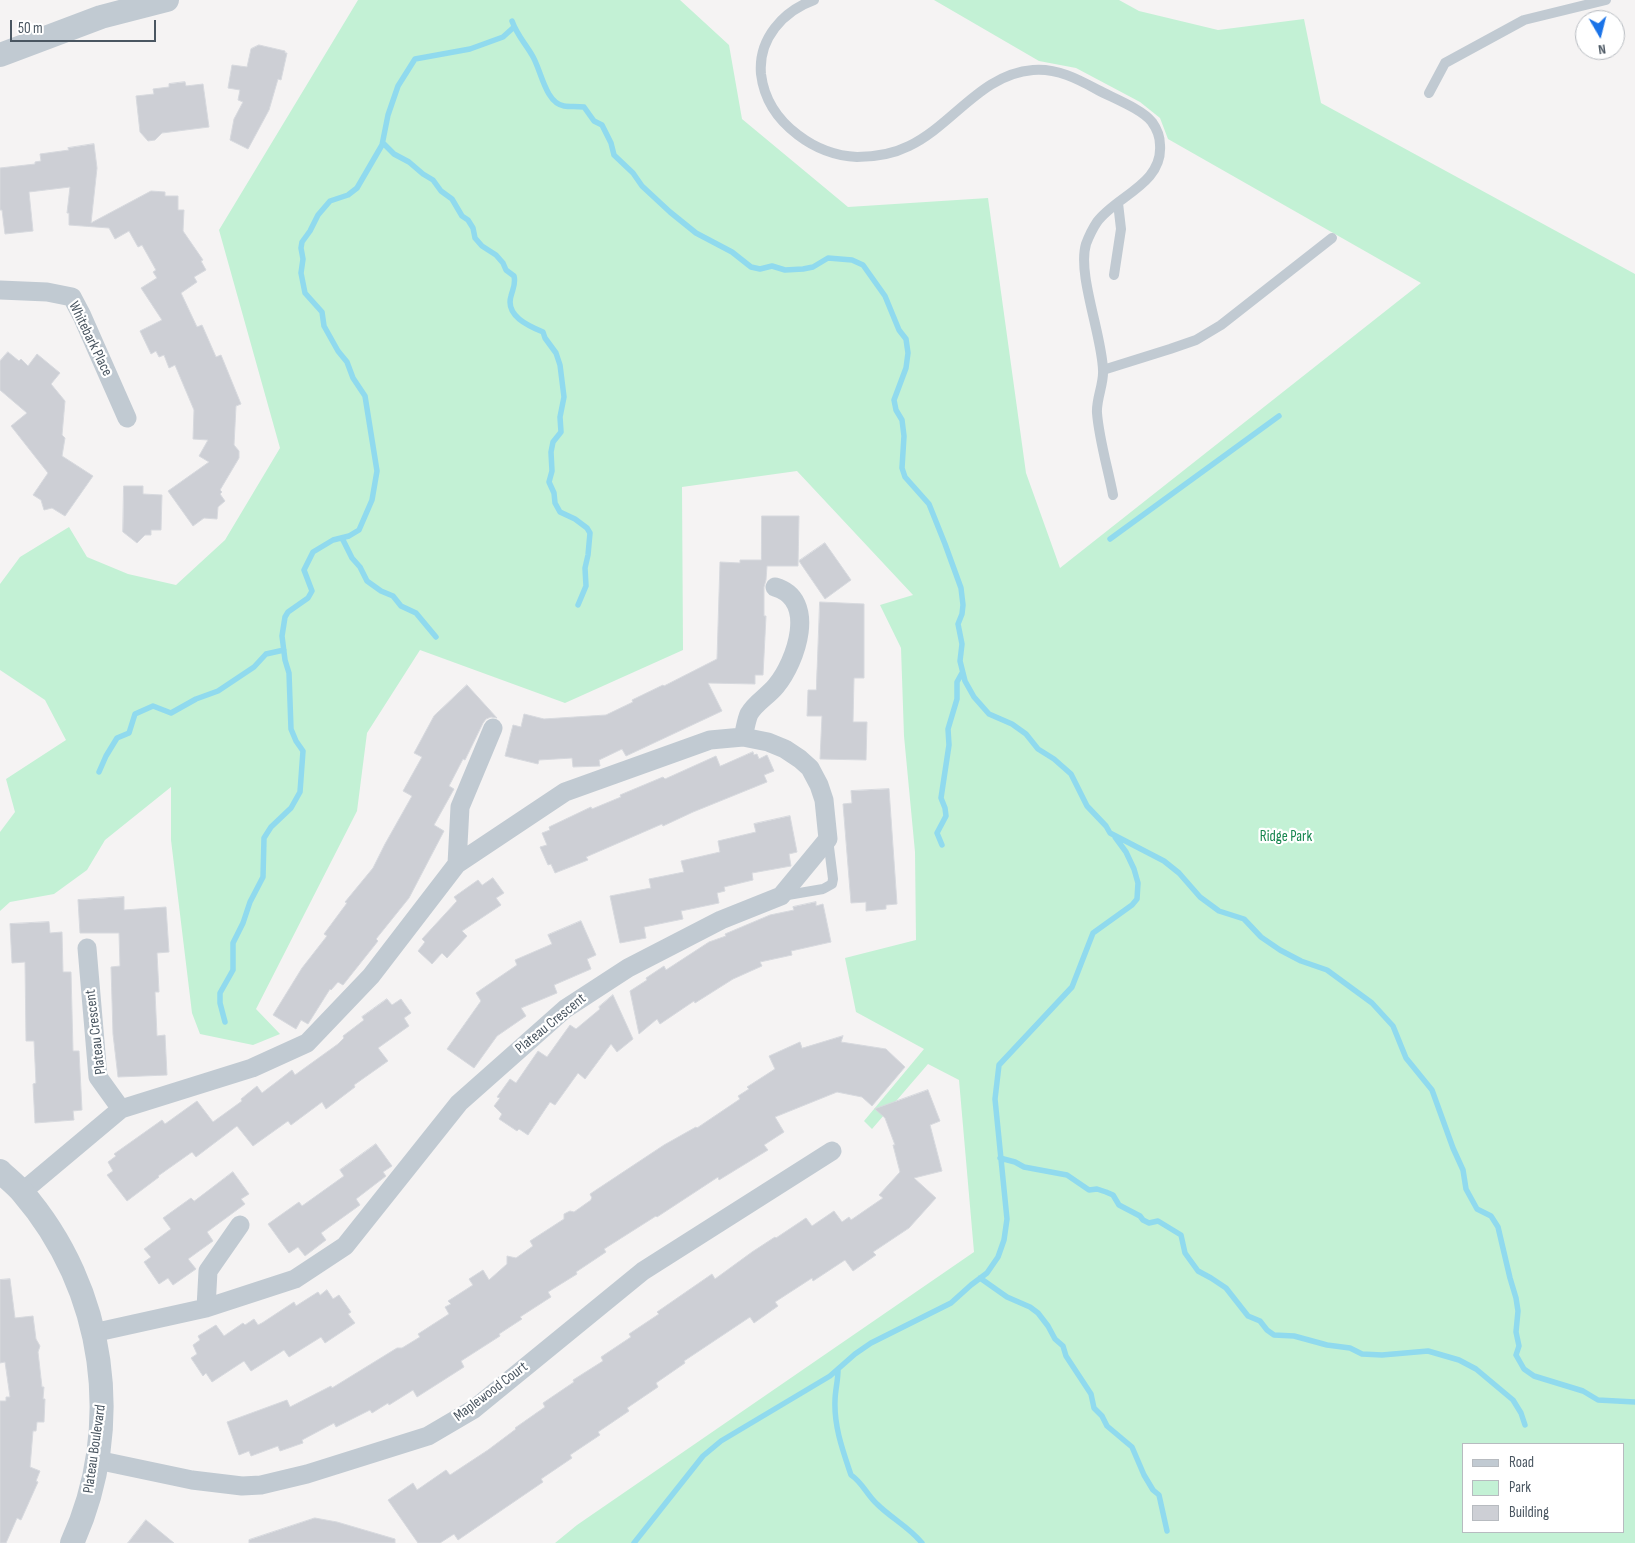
<!DOCTYPE html>
<html>
<head>
<meta charset="utf-8">
<style>
  body { margin:0 }
  #map { position:relative; width:1635px; height:1543px; overflow:hidden; background:#f5f3f3; font-family:"Sofia Sans Condensed",sans-serif }
  canvas { display:block }
  .legend { position:absolute; left:1462px; top:1443px; width:162px; height:90px; box-sizing:border-box; background:#fff; border:1px solid #b7bbc0; margin:0; padding:6px 9px; list-style:none; font-size:15px; color:#4a5661 }
  .legend li { display:flex; align-items:center; gap:10px; height:25px }
  .legend b { width:25px; border:1px solid #b7bbc0 }
  .north { position:absolute; left:1575px; top:10px; width:50px; height:50px; box-sizing:border-box; background:#fff; border:1px solid #b7bbc0; border-radius:50%; rotate:172deg; font-size:14px; font-weight:700; line-height:20px; text-align:center; color:#4a5661 }
  .north::after { content:''; display:block; margin:auto; width:18px; height:22px; background:#1a73e8; clip-path:polygon(50% 0,100% 100%,50% 72%,0 100%) }
  .scale { position:absolute; left:10px; top:20px; width:146px; height:22px; box-sizing:border-box; border:2px solid #4a5661; border-top:0; padding-left:6px; font-size:15px; line-height:18px; white-space:nowrap; color:#4a5661; -webkit-text-stroke:4px #fff; paint-order:stroke }
</style>
</head>
<body>
<div id="map">
<canvas width="1635" height="1543"></canvas>
<ul class="legend">
<li><b style="height:6px;background:#c1cad2"></b>Road</li>
<li><b style="height:14px;background:#c3f1d5"></b>Park</li>
<li><b style="height:14px;background:#cdcfd5"></b>Building</li>
</ul>
<div class="north">N</div>
<div class="scale">50 m</div>
</div>
<script>
const ctx = document.querySelector('canvas').getContext('2d');
ctx.lineJoin = 'round';
function paint(path, color) { ctx.fillStyle = color; ctx.fill(path, 'evenodd'); }
function stroke(path, color, width, dash) { ctx.strokeStyle = color; ctx.lineWidth = width; ctx.lineCap = dash ? 'butt' : 'round'; ctx.setLineDash(dash || []); ctx.stroke(path); }
function drawText(font, color, halo, rows, align = 'center') {
  ctx.font = font + ' "Sofia Sans Condensed",sans-serif'; ctx.lineWidth = 4.5; ctx.setLineDash([]); ctx.textBaseline = 'middle'; ctx.strokeStyle = halo; ctx.fillStyle = color; for (const [text, x, y, turn = 0] of rows) {
    ctx.save(); ctx.translate(x, y); ctx.rotate((+turn || 0) * Math.PI / 180); ctx.textAlign = isNaN(turn) ? turn : align; if (halo) ctx.strokeText(text, 0, 0); ctx.fillText(text, 0, 0); ctx.restore();
  }
}
paint(new Path2D(`
  M358,0H680L729,45L742,119L848,207L988,198L1026,473L1060,568L1421,283L1168,139L1160,118L1140,102L1076,68L1039,61L934,0H1119L1139,11L1218,30L1304,19L1321,103L1635,274V1543H555L577,1525L974,1252L959,1080L928,1064L872,1129L864,1121L924,1049L856,1012L845,958L916,940L915,852L904,736L901,648L880,605L913,595L797,471L682,487L683,650L565,703L420,650L367,733L357,811L256,1009L280,1034L253,1045L200,1034L192,1013L171,840V787L105,840L87,870L54,894L10,902L0,911V832L15,812L6,779L66,740L45,700L0,670V584L20,557L69,527L87,557L128,574L176,585L225,540L280,448L219,230ZM1464,1444H1624V1532H1464Z`), '#c3f1d5');
stroke(new Path2D(`
  M512,21C517,35 525,43 532,55C541,69 545,103 564,106C570,107 577,106 584,107L594,121L602,125L611,143L614,155L633,173L642,186L670,212L696,233L732,252L751,267L760,269L772,266L785,270L803,269L813,267L828,258L852,260L863,265L885,296L899,330L906,339L908,353L906,368L894,400L896,410L902,420L904,436L902,468L905,477L929,504L945,544L961,588L963,605L962,614L958,624L962,644L960,661L965,681L974,697L989,714L1012,724L1026,734L1038,749L1054,759L1071,774L1087,806L1106,826L1110,833L1164,861L1179,873L1200,897L1219,911L1244,919L1261,937L1280,950L1301,961L1327,970L1372,1003L1393,1026L1406,1058L1432,1090L1453,1148L1463,1170L1466,1189L1477,1209L1491,1216L1498,1227L1510,1278L1516,1298L1518,1311L1516,1332L1519,1346L1516,1355L1524,1369L1534,1376L1583,1391L1598,1400L1635,1402
  M383,143L394,154L409,162L423,174L433,180L441,191L452,199L462,216L468,220L473,228L475,238L482,246L496,255L503,263L506,270L514,276C516,284 513,288 511,296C505,316 529,326 543,332L545,338L556,353L560,365L564,397L560,417L561,432L553,442L551,452L552,471L549,482L554,493L555,503L560,512L575,519L587,528L590,533L588,555L585,568L586,586L578,605
  M342,538L352,558L360,567L367,581L381,591L393,596L401,606L416,613L436,637
  M1110,539L1279,416
  M99,772L106,756L117,738L129,733L135,714L153,706L171,713L196,699L218,691L254,667L266,654L284,650
  M942,845L937,833L946,816L945,808L941,798L949,745L948,729L957,699V682L962,673
  M225,1022L220,1003V993L233,970V943L243,923L250,902L263,877L264,838L271,827L291,808L300,792L303,751L296,741L291,729L289,673L285,660L282,636L285,617L288,612L308,598L312,591L304,570L313,552L333,540L349,536L359,530L372,500L377,471L365,396L353,378L347,362L338,351L324,326L322,312L305,293L301,273L303,259L301,248L302,242L310,231L318,215L330,201L348,195L357,188L382,145L388,115L398,86L415,59L470,49L503,37L514,27
  M1000,1158L1015,1162L1024,1167L1067,1175L1089,1190L1097,1189L1106,1192L1113,1195L1119,1205L1140,1216L1143,1220L1149,1223L1158,1221L1181,1235L1185,1253L1198,1271L1211,1278L1226,1288L1248,1316L1260,1321L1267,1330L1274,1335L1294,1336L1327,1345L1350,1348L1362,1354L1382,1355L1428,1351L1459,1360L1476,1369L1513,1400L1521,1413L1525,1425
  M980,1278L1007,1297L1030,1307L1038,1313L1048,1326L1055,1339L1063,1346L1066,1356L1091,1394L1094,1408L1102,1416L1107,1426L1132,1447L1144,1475L1153,1490L1159,1495L1167,1531
  M838,1370C838,1381 835,1391 835,1401C834,1427 843,1451 851,1475C862,1482 867,1495 877,1504C891,1518 909,1527 922,1543
  M634,1543L703,1456L721,1441L830,1376L855,1354L871,1343L951,1303L971,1285L987,1273L998,1257L1004,1240L1007,1219L995,1099L999,1065L1072,987L1093,933L1132,905L1137,899L1138,883L1134,869L1126,852L1115,837`), '#90daee', 5.5);
const building = new Path2D(`
  M259,45L285,51V53H287L281,80L278,79L269,110L248,149L230,140L234,119L243,102L238,100L240,90L228,88L232,65L247,67L251,49Z
  M185,82L186,86L203,84L209,127L162,133L155,140L148,141L140,132L136,96L154,94L153,89L169,87V84Z
  M94,144L97,168L91,223L151,191L165,192V196H178V210H184L183,231L203,260L201,261L206,270L194,277L197,282L181,293L197,327L202,325L216,357L221,355L241,404L236,406L234,445L239,451V458L220,490L222,492L220,494L225,501L218,507L217,519L204,518L193,526L168,491L209,462L199,456L208,440L193,439L194,410L175,365L169,368L164,355L159,357L156,351L151,354L140,331L162,320L141,288L157,278L153,272L156,270L142,245L138,247L129,231L115,239L109,228L69,225V213H67L70,187L29,192L33,231L5,234L2,210H0V168L35,164V162L41,161L40,154L69,150L68,148Z
  M8,352L19,361L21,359L28,366L37,354L60,373L51,384L65,401L62,435L65,438L62,456L93,476L65,516L52,508L44,510L41,500L33,495L48,473L11,426L27,413L0,390V361Z
  M124,486H143V494L162,495L161,530H151V535H145L137,543L123,532Z
  M762,516H799L798,566H767L766,580L764,587V616H766L763,675H755V684L708,683L722,711L626,756L622,749L599,760L600,766L573,767L572,758L539,760L538,764L505,756L513,725L521,727L524,714L544,719L606,715L633,702L632,700L663,685L664,686L717,659L720,562L740,563V560H761Z
  M825,543L851,580L825,599L799,561Z
  M820,602L864,604V678H854L853,722H867L866,760L820,759L822,716H807L808,690H816Z
  M467,685L497,718L491,717L486,719L483,723L465,760L463,759L449,786L454,789L434,825L444,831L409,898L376,939L378,941L343,985L338,982L331,990L330,989L308,1024L301,1020L296,1029L273,1015L302,968L327,936L324,934L347,903L345,902L373,868L385,844L412,796L403,791L422,757L414,753L434,716Z
  M753,752L754,755L757,754L759,759L767,755L774,771L764,775L767,782L693,812L663,826L662,824L586,857L588,860L555,873L551,864L548,865L540,847L547,845L542,833L550,830L549,827L591,807L592,809L621,797L620,795L663,777L665,779L716,756L720,766Z
  M889,789L897,904L886,905V909L866,911V902L851,903L843,804L852,803L851,791Z
  M790,816L797,852L789,854L791,866L752,873L753,880L724,887L725,891L717,893L719,903L681,911L683,919L644,927L646,938L620,943L610,896L651,888L649,879L684,872L681,861L720,852L718,841L756,832L754,824Z
  M493,878L504,893L496,898L501,905L462,931L467,936L447,958L442,953L432,964L418,951L425,942L422,939L457,901L454,897L478,880L482,885Z
  M124,897V910L166,907L169,952L157,953L159,992H155L157,1036L165,1035L167,1075L118,1077L113,1034L111,967L120,966L119,933H80L78,900Z
  M816,902V906L823,904L831,942L791,951L792,955L760,962L762,966L733,979L695,1003L694,1001L660,1024L657,1019L639,1034L630,991L647,980L646,978L664,966L666,970L709,942L726,936L725,934L770,915L794,910L793,907Z
  M581,921L596,955L587,959L591,969L554,985L557,993L521,1008L526,1016L497,1036L474,1068L447,1049L481,1001L476,993L517,965L515,960L552,944L548,935Z
  M49,922L50,933L62,932L63,972H71L73,1051H79L82,1110L73,1111L74,1120L35,1123L33,1084L36,1083L34,1041H26L25,962L12,963L10,924Z
  M613,995L633,1039L617,1052L611,1044L585,1079L578,1073L555,1105L550,1102L528,1135L519,1129L517,1131L499,1119L502,1114L494,1106L500,1098L497,1097L510,1079L516,1083L538,1051L547,1057L570,1025L576,1029L600,1009L599,1007Z
  M387,999L392,1005L401,999L411,1013L404,1018L409,1026L378,1048L388,1061L354,1085L355,1087L326,1109L322,1102L291,1125L288,1121L253,1146L237,1126L196,1157L192,1152L158,1176L159,1177L127,1201L107,1175L113,1171L108,1162L116,1156L114,1154L162,1120L165,1124L197,1101L213,1122L242,1101L241,1099L257,1086L262,1093L292,1070L295,1075L338,1044L344,1038L343,1036L364,1020L362,1017Z
  M843,1036L841,1042L886,1049L905,1067L872,1106L862,1097L837,1092L775,1117L784,1132L764,1145L768,1150L719,1180L718,1177L657,1217L656,1216L604,1249L606,1252L576,1272L577,1274L548,1292L551,1297L520,1317L522,1319L499,1334L500,1336L461,1361L464,1367L417,1397L413,1390L389,1405L388,1403L372,1413L370,1410L336,1427L334,1423L302,1440L303,1443L280,1451L278,1446L251,1456L249,1451L239,1455L227,1422L287,1400L290,1407L331,1386L332,1388L397,1348H402L420,1337L418,1334L449,1314L445,1307L451,1304L448,1301L473,1285L469,1279L483,1270L489,1280L507,1264V1256L516,1258L533,1246L530,1241L564,1219V1214L570,1211L574,1212L591,1200V1199L592,1198L590,1194L664,1145L696,1127L697,1128L740,1099L738,1096L749,1089L747,1087L775,1069L769,1056L800,1042L802,1048Z
  M928,1090L940,1121L930,1125L942,1171L914,1178L936,1198L909,1228L873,1252L876,1255L853,1271L845,1260L813,1281L812,1278L775,1302L778,1306L754,1323L750,1317L684,1361L685,1363L656,1383L658,1387L627,1408L629,1411L598,1432L600,1435L570,1455L572,1458L541,1479L543,1482L458,1540L454,1534L440,1543H418L388,1500L413,1483L417,1490L446,1470L450,1475L488,1450L516,1429L515,1428L545,1407L543,1403L574,1382L573,1380L603,1361L601,1357L631,1337L629,1334L659,1314L657,1312L712,1274L715,1279L752,1252L775,1237L776,1238L806,1218L812,1226L834,1211L842,1222L849,1217L851,1220L883,1198L879,1195L900,1172L893,1145H895L885,1118L875,1109Z
  M376,1144L392,1166L383,1172L386,1176L356,1199L360,1205L321,1233L326,1240L305,1256L298,1247L289,1253L268,1224L299,1202L302,1206L344,1176L340,1170Z
  M233,1172L249,1194L241,1199L245,1204L207,1232L213,1241L188,1259L196,1269L173,1285L168,1278L159,1284L144,1262L151,1257L144,1249L171,1229L163,1218L191,1198L194,1201Z
  M10,1279L15,1318L33,1316L36,1339L40,1346L38,1352L42,1387H44L43,1399H45L44,1422H37L36,1431H33L30,1467L40,1471L36,1481L38,1482L21,1520L17,1518L6,1543H0V1401H6V1397H10L5,1362L0,1363V1280Z
  M327,1290L333,1299L339,1295L351,1312L348,1314L355,1323L325,1343L321,1337L289,1357L284,1350L251,1371L244,1361L212,1382L206,1373L203,1376L191,1358L197,1354L193,1345L200,1340L198,1336L216,1325L224,1336L243,1323L245,1325L254,1319L258,1325L262,1323L294,1302L296,1306L318,1292L320,1295Z
  M315,1518L337,1522L395,1539V1543H249V1540Z
  M146,1520L174,1543H128Z`);
paint(building, '#cdcfd5');
stroke(building, '#d7d9de', 1);
stroke(new Path2D(`
  M814,0C783,11 758,39 761,74C764,99 778,120 798,135C815,148 836,156 857,157C875,157 893,154 909,146C953,125 981,74 1033,70C1057,68 1078,79 1098,90C1113,98 1142,109 1152,122C1157,129 1160,138 1160,145C1163,184 1116,196 1097,222C1093,228 1089,236 1086,244C1077,274 1102,335 1103,370C1104,384 1096,399 1097,413C1099,439 1108,469 1113,495
  M1429,93L1445,63L1524,20L1606,0
  M1114,275L1121,229L1118,203
  M1103,370L1170,349L1196,340L1221,325L1332,238
  M782,896L823,889L832,884L833,879L828,839`), '#c1cad2', 10);
stroke(new Path2D(`
  M0,290L47,292L72,297L82,316L127,418
  M743,737C745,730 746,721 749,714C755,703 768,696 776,686C796,662 818,599 775,587
  M457,864L460,807L493,728
  M87,948L98,1077L121,1109
  M22,1192L121,1109L252,1068L307,1043L371,976L457,864L565,792L710,740L743,737L768,742L785,749L800,759L810,768L819,785L824,800L828,839L781,896L721,920L628,968L565,1009L459,1103L345,1246L295,1279L206,1308L93,1333
  M206,1308L208,1271L240,1225
  M97,1460L192,1480L242,1486L261,1485L307,1474L428,1436L474,1409L643,1271L832,1151`), '#c1cad2', 19);
stroke(new Path2D(`
  M0,55L101,17L167,0
  M0,1171C7,1178 15,1184 22,1192C106,1289 125,1427 72,1543`), '#c1cad2', 24);
drawText('15px', '#4a5661', '#fff', [
  ["Whitebark Place",90,339,64],
  ["Plateau Crescent",551,1024,-39],
  ["Plateau Crescent",96,1032,-97],
  ["Maplewood Court",491,1392,-37],
  ["Plateau Boulevard",95,1449,-82]
]);
drawText('15px', '#17864f', '#fff', [
  ["Ridge Park",1286,837]
]);
</script>
</body>
</html>
